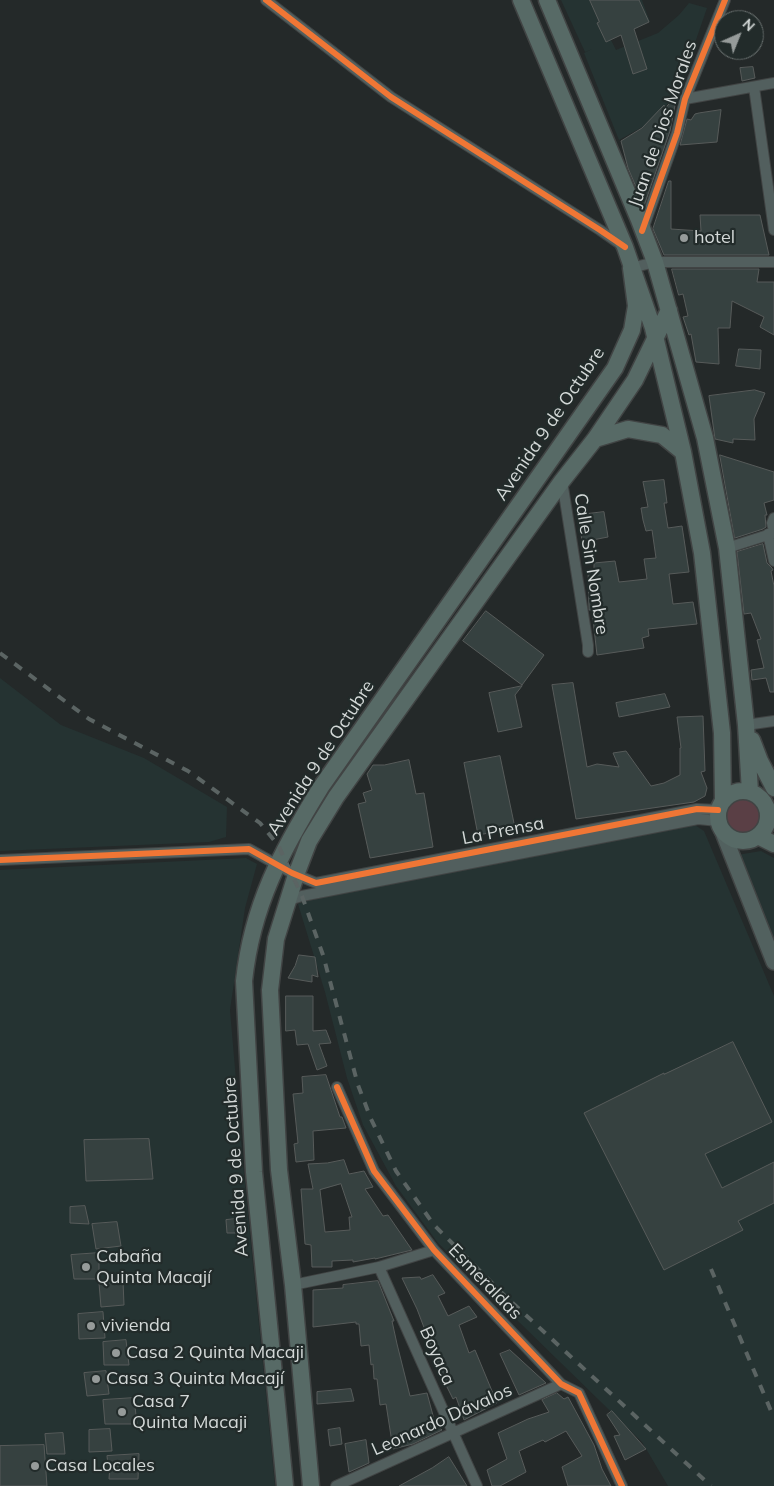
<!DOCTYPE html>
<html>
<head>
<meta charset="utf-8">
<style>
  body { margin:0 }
  #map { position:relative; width:774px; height:1486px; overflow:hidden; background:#242929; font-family:Mulish,sans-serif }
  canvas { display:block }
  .north { position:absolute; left:714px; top:10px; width:50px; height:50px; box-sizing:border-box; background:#222b2a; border:1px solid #69706f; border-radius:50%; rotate:44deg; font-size:14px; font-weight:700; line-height:20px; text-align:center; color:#d3d8d7 }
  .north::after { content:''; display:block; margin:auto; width:18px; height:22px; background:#969b9a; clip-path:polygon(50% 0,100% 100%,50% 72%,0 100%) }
</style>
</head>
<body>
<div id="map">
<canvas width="774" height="1486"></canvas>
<div class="north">N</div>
</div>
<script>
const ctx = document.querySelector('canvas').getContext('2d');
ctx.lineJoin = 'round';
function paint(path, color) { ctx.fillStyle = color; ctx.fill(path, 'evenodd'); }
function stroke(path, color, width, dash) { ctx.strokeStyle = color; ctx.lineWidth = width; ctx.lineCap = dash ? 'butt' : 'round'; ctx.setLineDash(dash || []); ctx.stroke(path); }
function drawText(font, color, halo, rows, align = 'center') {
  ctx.font = font + ' Mulish,sans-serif'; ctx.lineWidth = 4.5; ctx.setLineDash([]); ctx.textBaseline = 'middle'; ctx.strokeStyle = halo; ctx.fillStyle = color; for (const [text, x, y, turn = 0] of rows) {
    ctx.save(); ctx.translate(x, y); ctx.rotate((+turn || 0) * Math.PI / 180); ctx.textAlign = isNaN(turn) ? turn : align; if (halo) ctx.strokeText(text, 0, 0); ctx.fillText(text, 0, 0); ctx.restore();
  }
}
paint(new Path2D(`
  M561,0H642L650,22L611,40L616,50L658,33L679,15L689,3L707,8L677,95L646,125L619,140L584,53L592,49L585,52Z
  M0,678L61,725L144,758L227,807L226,837L209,842L0,851Z
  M692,823L704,831L774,996V1486H668L642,1442L438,1243L396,1186L363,1125L347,1078L325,992L298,904L307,897Z
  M761,851L774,858V943L737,855Z
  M246,858L257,864L245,908L230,1010L244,1174L275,1486H0V870Z`), '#253332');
paint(new Path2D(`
  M723 815a20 20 0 1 1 40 0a20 20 0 1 1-40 0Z`), '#5a3f45');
const building = new Path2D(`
  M590,0H639L649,22L634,29L647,69L633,74L621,35L606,42L597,23L599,22Z
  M753,67L755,78L742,81L740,68Z
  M677,95L670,131L644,206L628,168L621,141L642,128L664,105L665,108Z
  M721,110L717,142L680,145L687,119L691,120L695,114L699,113Z
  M669,181H671V229L701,231L700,215H760L769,255H664L653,229Z
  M672,269H759L757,282H774V335L760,327L764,317L732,301L730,328H718L719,364L696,362L691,334L689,335L683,317L688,316L683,294L679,295Z
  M739,349L761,350L760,369L736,366Z
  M755,390L765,393L754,419L755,440L733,439V443L715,439L709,396Z
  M720,455L774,472V500L764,503L767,515H765L766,527L763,529L735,538Z
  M664,480L667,503H664L668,528L682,526L689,572L669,574L673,604L693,602L697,624L648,629L649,636L642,638L644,648L597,655L592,610H589V608L588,570L594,569V563L615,561L619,582L647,579L644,559L656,558L652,530L646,531L643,520L641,508L648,507L643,482Z
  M604,512L608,537L582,542L579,515Z
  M763,544L767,563L772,568L773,570L771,571L774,586V692H770L766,678L752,680L751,670L764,668L757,640L761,639L751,613L744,614L737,552Z
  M486,611L544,655L522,685L463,641Z
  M573,683L587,767L597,764L619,767L613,753L626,751L651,786L664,783L680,775V748H681L677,717L703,716L705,771L701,772L707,788L705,796L694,802L576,819L552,685Z
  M522,686L515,695L522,727L498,732L489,693Z
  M665,694L670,707L619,717L616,703Z
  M500,756L515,828L478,835L464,763Z
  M409,760L416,794L424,793L433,847L370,858L358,804L366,802L363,793L372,790L367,774L373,765H384Z
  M299,955L315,957L318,977L312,975V982L288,978L295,966Z
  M286,996H313V1031L326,1030L331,1043L319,1044L327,1066L317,1070L308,1044L297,1045L295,1030L286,1031Z
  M733,1042L772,1122L705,1154L722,1188L774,1162V1203L738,1221L743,1230L664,1270L584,1113L664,1073V1074Z
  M326,1075L340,1117H342L346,1128L313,1131L314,1160L296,1162L294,1144L298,1143L293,1094L303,1093L302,1077Z
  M149,1139L153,1179L86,1181L84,1140Z
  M344,1160L349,1174L364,1171L373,1187L365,1189L383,1216L388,1215L412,1250L375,1259V1258L353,1262V1260L332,1261V1267H312L311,1245L305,1244L301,1189H313L308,1164L327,1163ZM341,1184L352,1217H349L350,1230L325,1232L320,1190Z
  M85,1206L89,1224L70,1223V1207Z
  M236,1219L237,1233H227L226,1220Z
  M117,1222L121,1246L96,1249L92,1224Z
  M99,1253V1279H74L71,1255Z
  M433,1275L445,1293L438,1296L448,1316L469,1306L477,1317L459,1325L469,1353L475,1350L497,1403L464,1420L456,1397L453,1399L445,1383L417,1309L402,1278L420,1277L421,1279Z
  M123,1281L124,1305L101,1307L99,1283Z
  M378,1281L394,1321H392L397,1344L410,1396L427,1393L435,1423L442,1430L413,1444L393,1449L386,1404L380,1405L377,1379H374L373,1364L371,1365L369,1345L361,1346L359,1324H356V1322L313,1327V1290L343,1288V1285Z
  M103,1312L105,1338L79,1339L78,1314Z
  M126,1340L129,1365H104L103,1342Z
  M510,1350L546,1383L519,1395L500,1354Z
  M106,1371L109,1394L87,1396L84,1373Z
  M351,1389L354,1401L317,1404V1392Z
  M557,1393L564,1399L568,1397L594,1445L602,1469L611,1486H568L562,1467L582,1456L566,1431L545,1442L543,1440L519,1451L526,1472L500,1486H492L487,1470L507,1459L498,1433L528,1419L549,1412L542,1400Z
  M134,1398L137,1424H105L103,1400Z
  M612,1411L646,1449L625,1460L614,1436L620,1435L607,1415Z
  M340,1428L342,1444L330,1446L328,1430Z
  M110,1429L112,1451L89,1452V1430Z
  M63,1433L65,1454H47L45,1434Z
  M366,1440L369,1463L349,1472L345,1444Z
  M44,1445L47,1486H0V1446Z
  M139,1454L138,1479H109L110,1465H108L107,1456Z
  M449,1457L467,1486H399L432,1468Z`);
paint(building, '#364140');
stroke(building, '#575b5a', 1);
const street = new Path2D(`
  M266,0L391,97L600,230L623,246
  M754,87L774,230
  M685,99L774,83
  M643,229L677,133L685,99L725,0
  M631,268L655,262H774
  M562,481L588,645V652
  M774,518L772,523L774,531
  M768,534L774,561
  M727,548L774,533
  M746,725L774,721
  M0,860L249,849L292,873L316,883L697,809L718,810
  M289,900L302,896L698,819L718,821
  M337,1087L374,1171L434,1250L561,1384L579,1393L622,1486
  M379,1267L477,1486
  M293,1285L379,1267L434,1250
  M336,1486L561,1384`);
const secondary = new Path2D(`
  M722,830L774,962`);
const primary = new Path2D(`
  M521,0L625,247L653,328L683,452L702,553L722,733L723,801
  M547,0L639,220L655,262L705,438L727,548L746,725L750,792
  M595,439L628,429L662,435L683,452
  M752,740L760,761L774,788
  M718 816a25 25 0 1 1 50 0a25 25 0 1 1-50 0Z
  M758,836L774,844
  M285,1486L254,1172L244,981C252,905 282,850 321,787L615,368L632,330L636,306L631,268
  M311,1486L293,1285L279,1170L270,990L276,939L296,875L309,841L336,797L562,481L595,439L635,380L669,310`);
stroke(street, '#414444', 12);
stroke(secondary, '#414444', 18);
stroke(primary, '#414444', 19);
stroke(street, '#525f5e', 10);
stroke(secondary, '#52615f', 15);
stroke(primary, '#576a66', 16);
stroke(new Path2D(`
  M0,653L89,719L188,771L260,823L278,845L302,896L323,955L358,1085L371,1119L396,1171L434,1225L504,1295L711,1486
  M711,1269L774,1418`), '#5b6463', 4, [9, 9]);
stroke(new Path2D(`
  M266,0L391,97L600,230L625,247
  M642,231L677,133L685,99L725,0
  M0,860L249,849L292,873L316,883L697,809L718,810
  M337,1087L374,1171L434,1250L561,1384L579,1393L622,1486`), '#f07635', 6);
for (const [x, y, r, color] of [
  [684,238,5,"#969b9a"],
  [86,1267,5,"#969b9a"],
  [91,1326,5,"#969b9a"],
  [116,1353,5,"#969b9a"],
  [96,1379,5,"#969b9a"],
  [122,1412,5,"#969b9a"],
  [35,1466,5,"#969b9a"]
]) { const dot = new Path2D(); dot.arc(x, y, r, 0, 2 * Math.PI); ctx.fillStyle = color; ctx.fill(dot); stroke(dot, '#222b2a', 2); }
drawText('18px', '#d3d8d7', '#222b2a', [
  ["Juan de Dios Morales",663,124,-71],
  ["Avenida 9 de Octubre",550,424,-56],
  ["Calle Sin Nombre",591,564,81],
  ["Avenida 9 de Octubre",321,758,-57],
  ["La Prensa",503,831,-11],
  ["Avenida 9 de Octubre",236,1167,-94],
  ["Esmeraldas",485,1282,46],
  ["Boyaca",437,1356,66],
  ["Leonardo Dávalos",442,1420,-24]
]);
drawText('18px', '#d3d8d7', '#222b2a', [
  ["hotel",694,238],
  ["Cabaña",96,1257],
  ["Quinta Macají",96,1278],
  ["vivienda",101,1326],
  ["Casa 2 Quinta Macaji",126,1353],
  ["Casa 3 Quinta Macají",106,1379],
  ["Casa 7",132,1402],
  ["Quinta Macaji",132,1423],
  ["Casa Locales",45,1466]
], 'left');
</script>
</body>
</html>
